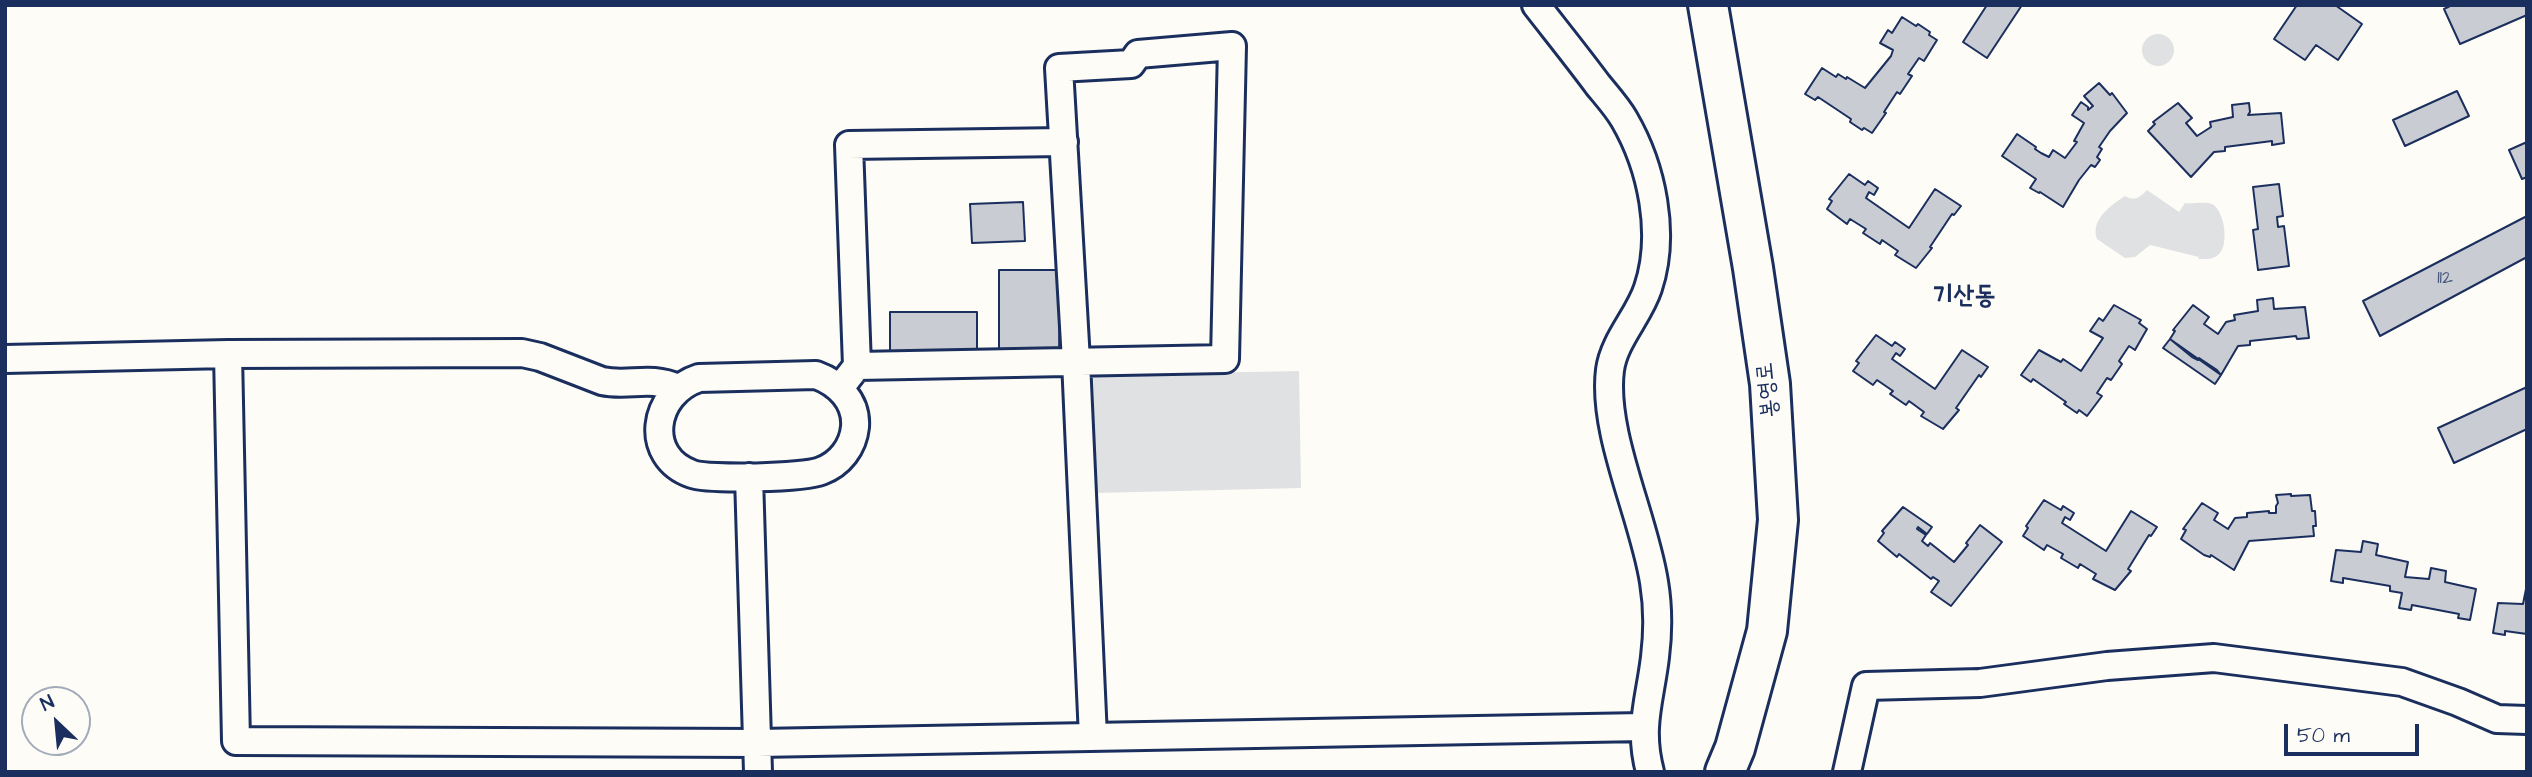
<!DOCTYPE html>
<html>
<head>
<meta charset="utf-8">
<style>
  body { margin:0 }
  #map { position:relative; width:2532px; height:777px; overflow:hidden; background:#fdfcf7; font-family:"Architects Daughter",sans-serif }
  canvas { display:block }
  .frame { position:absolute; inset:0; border:7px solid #1b2f5e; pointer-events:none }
  .north { position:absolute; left:21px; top:686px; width:70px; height:70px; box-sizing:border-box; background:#fdfcf7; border:2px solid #a3aaba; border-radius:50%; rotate:334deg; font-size:19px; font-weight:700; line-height:28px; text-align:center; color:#1b2f5e }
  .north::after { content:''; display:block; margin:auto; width:24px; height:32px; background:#1b2f5e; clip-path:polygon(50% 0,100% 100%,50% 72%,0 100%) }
  .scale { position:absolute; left:2284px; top:724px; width:135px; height:32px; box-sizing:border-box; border:4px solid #1b2f5e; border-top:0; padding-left:9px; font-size:21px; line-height:24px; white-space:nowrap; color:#1b2f5e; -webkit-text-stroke:5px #fdfcf7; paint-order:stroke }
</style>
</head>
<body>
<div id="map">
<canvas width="2532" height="777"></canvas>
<div class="frame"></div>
<div class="north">N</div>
<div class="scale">50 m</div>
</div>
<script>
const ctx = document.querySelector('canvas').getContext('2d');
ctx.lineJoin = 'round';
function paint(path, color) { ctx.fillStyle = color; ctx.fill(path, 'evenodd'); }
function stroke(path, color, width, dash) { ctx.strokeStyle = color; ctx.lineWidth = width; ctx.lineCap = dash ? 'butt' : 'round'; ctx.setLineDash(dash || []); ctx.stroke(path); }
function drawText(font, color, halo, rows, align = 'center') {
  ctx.font = font + ' "Architects Daughter","Poor Story",sans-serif'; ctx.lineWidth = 5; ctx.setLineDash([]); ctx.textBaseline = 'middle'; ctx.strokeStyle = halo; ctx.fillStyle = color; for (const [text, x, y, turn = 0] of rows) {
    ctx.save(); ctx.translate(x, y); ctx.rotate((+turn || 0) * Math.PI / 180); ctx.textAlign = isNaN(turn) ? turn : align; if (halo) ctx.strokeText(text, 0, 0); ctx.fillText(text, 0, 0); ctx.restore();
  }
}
paint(new Path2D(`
  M2142 50a16 16 0 1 1 32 0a16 16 0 1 1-32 0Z
  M2147,190L2179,212L2185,203C2193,204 2205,201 2212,204C2225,211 2229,245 2219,254C2213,260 2206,259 2198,259L2199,257L2150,245L2135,257L2125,258L2097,239C2090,220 2111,205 2125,196C2135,202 2140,197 2147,190Z
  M1299,371L1301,488L1096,493L1093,375Z`), '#e0e1e3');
const building = new Path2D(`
  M1987,5H2022L1987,58L1963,42Z
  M2297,5H2335L2362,24L2338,60L2316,45L2305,60L2274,39Z
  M2452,5H2527V15L2460,44L2444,9Z
  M1902,17L1916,26L1918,24L1930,32L1929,35L1937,40L1924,61L1919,58L1908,74L1912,76L1900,94L1897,92L1884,112L1886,113L1872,133L1864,128L1862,130L1850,122L1851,119L1818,97L1815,100L1805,94L1822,68L1836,77L1838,74L1846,79L1847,77L1865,88L1891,56L1893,50L1880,43L1888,30L1892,33Z
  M2099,83L2110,95L2112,93L2127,113L2110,131L2099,147L2102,149L2097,157L2100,160L2095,167L2091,165L2079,180L2063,207L2040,192L2039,193L2030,188L2036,179L2002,156L2017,134L2036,147L2035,149L2041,153L2049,157L2053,150L2065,158L2077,142L2074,141L2084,123L2072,115L2081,102L2088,107V110L2093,106L2084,96Z
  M2457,91L2469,116L2405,146L2393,120Z
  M2178,103L2192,118L2186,123L2197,136L2211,127L2210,122L2233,117L2232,105L2249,103L2250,112L2248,115L2281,113L2284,143L2272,145V141L2225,147V151L2214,152L2191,177L2148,131L2155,124L2153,122Z
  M2527,142V177L2522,179L2509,150Z
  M1849,174L1865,185L1868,181L1878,188L1874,195L1869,192L1866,198L1909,228L1935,189L1961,206L1954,215L1952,214L1930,247L1932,248L1916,268L1895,255L1898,251L1882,240L1880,244L1863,233L1866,229L1850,219L1847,224L1827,209L1832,201L1829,199Z
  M2279,184L2283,216L2277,217L2278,227L2284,226L2289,266L2258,270L2253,230L2258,229L2253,187Z
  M1023,202L1025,241L972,243L970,204Z
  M2527,216V257L2380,336L2363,301Z
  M999,270H1060L1059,358H999Z
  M2273,298L2274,309L2305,307L2309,338L2297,339L2296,336L2250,341V345L2238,346L2221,375L2170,339L2175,331L2173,330L2193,305L2209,317L2204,324L2218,334L2226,322L2235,320L2234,315L2258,311L2257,300Z
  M2114,305L2141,320L2139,323L2147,329L2135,350L2129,346L2119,361L2122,364L2111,380L2107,378L2097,393L2102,396L2087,416L2079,410L2077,413L2064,404L2066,402L2033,379L2031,382L2021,375L2039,350L2061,362L2063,359L2081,371L2103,338L2090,331L2099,318L2103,321Z
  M890,312H977V354H890Z
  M1876,335L1892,346L1895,342L1905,349L1900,356L1896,353L1892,359L1935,389L1962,350L1988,367L1981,377L1979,375L1956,408L1959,410L1943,429L1921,416L1924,412L1909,401L1906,405L1890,394L1893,391L1877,380L1873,385L1853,371L1859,363L1856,361Z
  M2170,339L2192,357L2198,360L2199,358L2217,370L2221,375L2215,384L2163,348Z
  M2527,387V429L2454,463L2438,428Z
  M2291,494V496L2310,495L2312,511H2315L2316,526H2313L2314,536L2249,541L2234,570L2211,555L2210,557L2204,555L2181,539L2186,530L2183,529L2202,503L2218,513L2214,520L2228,529L2235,518L2247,517V513L2269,511V513H2276V506L2278,503L2276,495Z
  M2044,500L2061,510L2063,506L2074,513L2070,520L2065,517L2062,523L2106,551L2131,511L2157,527L2151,536L2149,535L2128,569L2131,571L2115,590L2093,579L2096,574L2080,564L2078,568L2061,558L2063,554L2047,545L2044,550L2023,536L2028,528L2026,526Z
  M1903,507L1932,527L1927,534L1918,527L1917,529L1926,535L1922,541L1928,546L1930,543L1954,562L1968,545L1966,543L1980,525L2002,542L1951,606L1931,592L1939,581L1933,577L1931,579L1899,554L1897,557L1878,541L1884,533L1882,531Z
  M2363,541L2378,544L2376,555L2408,562L2405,577L2429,579L2431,568L2446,571L2445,582L2476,589L2470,620L2458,618L2459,614L2412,605L2411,610L2399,608L2402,593L2390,591V586L2343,578V583L2331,581L2336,550L2361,552Z
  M2526,589L2527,634L2505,631V635L2493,633L2498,603L2523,604Z`);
paint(building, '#c9ccd3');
stroke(building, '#1b2f5e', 2);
const minor = new Path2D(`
  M1536,5C1557,32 1578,58 1598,85C1607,96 1617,107 1624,119C1652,167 1666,234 1648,288C1639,316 1614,340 1610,370C1602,433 1644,517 1654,582C1658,606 1658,633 1655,657C1650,700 1638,727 1650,772
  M228,354L236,741L758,743L1643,727
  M5,359L228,354L522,353L540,357L602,381C630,387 648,375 678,388
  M857,366L849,145L1064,142
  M816,375C838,383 857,401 855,427C853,447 840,464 821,471C804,478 709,480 692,474C643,457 652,393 699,378Z
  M840,388L857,366L1225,359L1232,46L1138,54L1131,64L1059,68L1076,361L1093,737
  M749,477L758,772
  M1847,772L1866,686L1980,683L2107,666L2214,658L2402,682L2458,702L2497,719L2527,720`);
const highway = new Path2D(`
  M1708,5L1753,268L1770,384L1778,520L1767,631L1735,748L1725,772`);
stroke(minor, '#1b2f5e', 32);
stroke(highway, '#1b2f5e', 44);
stroke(minor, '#fdfcf7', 26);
stroke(highway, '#fdfcf7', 38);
drawText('19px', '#46567b', null, [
  ["112",2445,279]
]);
drawText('23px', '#1b2f5e', '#fdfcf7', [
  ["봉영로",1769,390,-96]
]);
drawText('bold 26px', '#1b2f5e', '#fdfcf7', [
  ["기산동",1964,298]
]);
</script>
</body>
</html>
